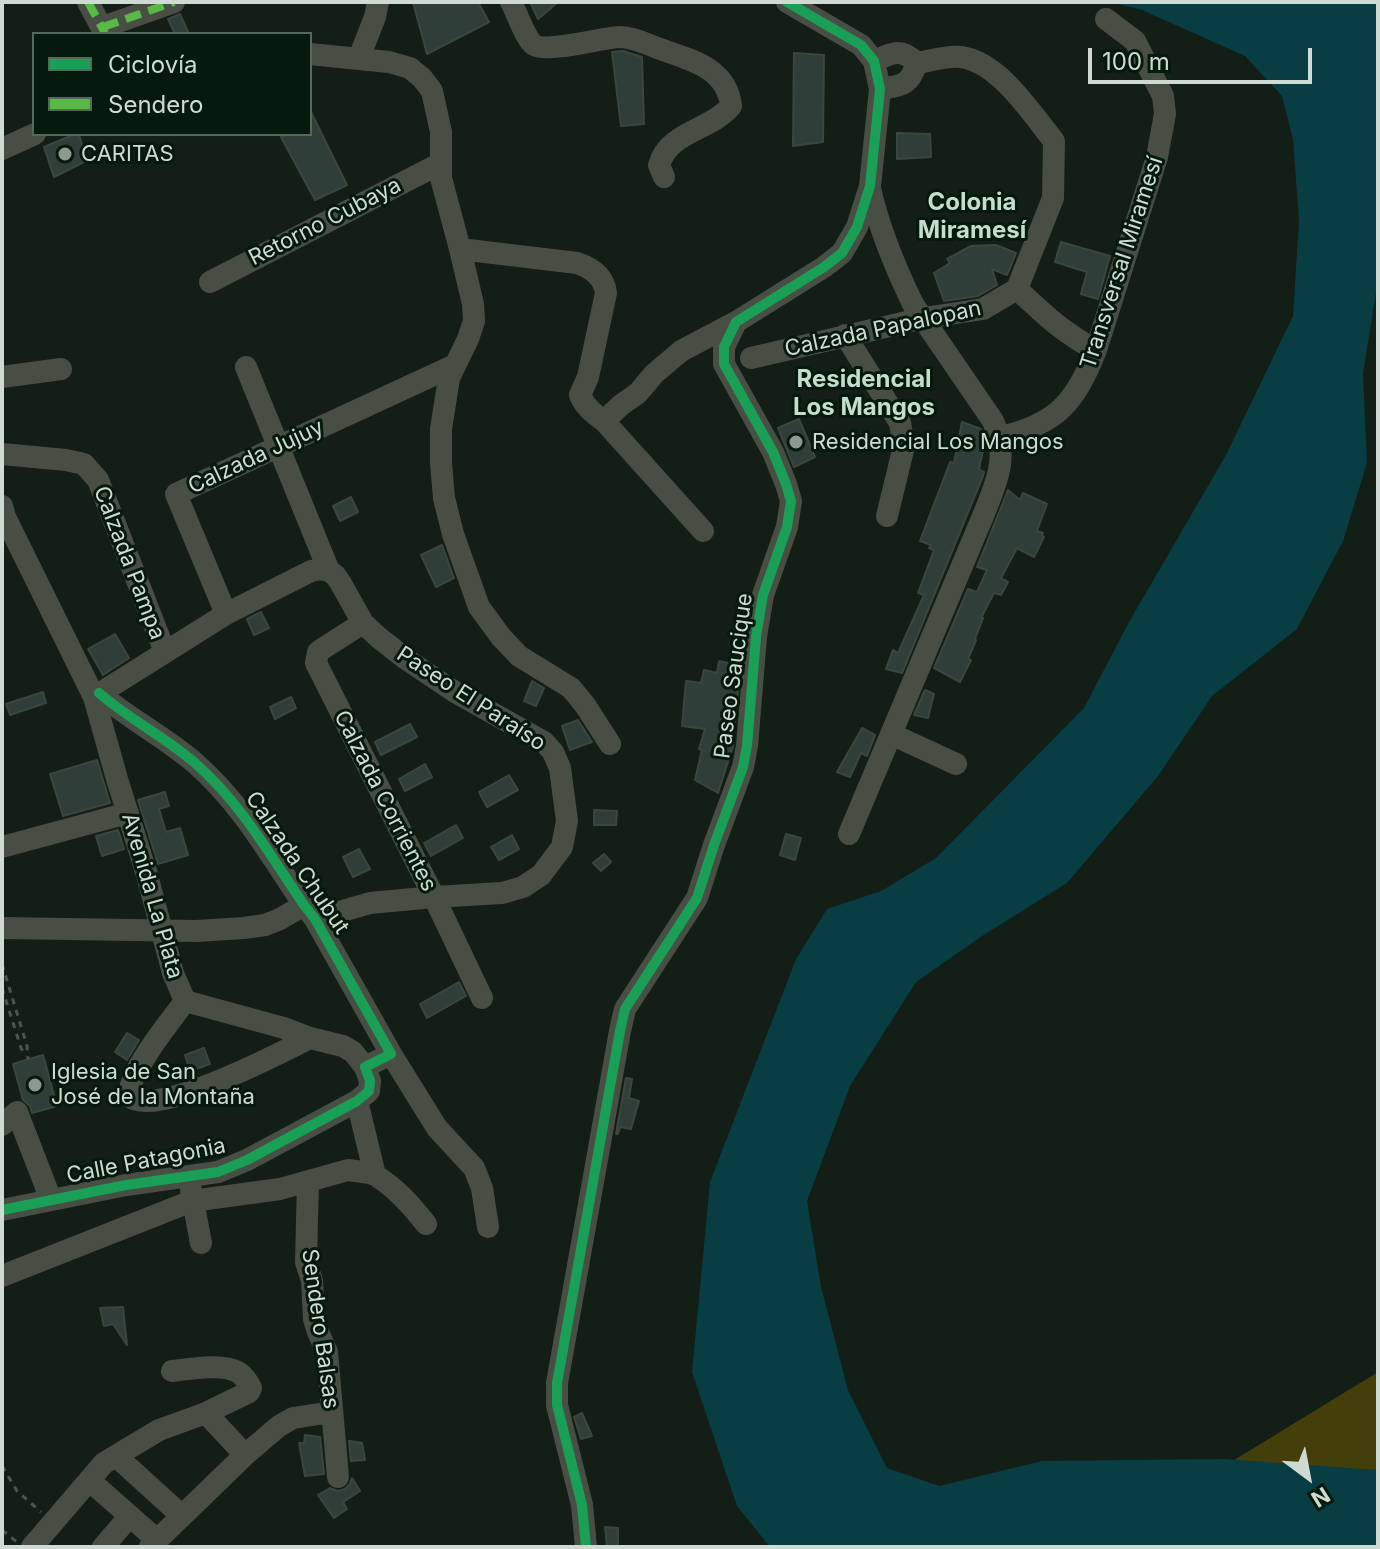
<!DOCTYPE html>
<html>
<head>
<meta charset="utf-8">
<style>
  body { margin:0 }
  #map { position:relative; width:1380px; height:1549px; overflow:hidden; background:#131e16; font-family:Inter,sans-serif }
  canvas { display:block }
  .frame { position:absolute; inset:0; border:4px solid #cfdbd2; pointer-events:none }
  .legend { position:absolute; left:32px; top:32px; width:280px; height:104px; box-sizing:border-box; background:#05190c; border:2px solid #56675b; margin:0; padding:10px 14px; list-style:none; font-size:24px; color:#cfdbd2 }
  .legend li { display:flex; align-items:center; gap:16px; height:40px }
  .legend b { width:40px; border:2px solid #56675b }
  .north { position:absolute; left:1268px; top:1437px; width:80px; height:80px; -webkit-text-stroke:6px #05190c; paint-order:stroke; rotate:148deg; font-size:22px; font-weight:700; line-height:32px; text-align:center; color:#cfdbd2 }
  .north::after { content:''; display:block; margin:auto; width:28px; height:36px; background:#cfdbd2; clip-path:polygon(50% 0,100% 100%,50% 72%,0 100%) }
  .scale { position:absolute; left:1088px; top:48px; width:224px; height:36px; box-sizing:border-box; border:4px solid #cfdbd2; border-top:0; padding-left:10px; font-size:24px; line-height:28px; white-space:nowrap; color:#cfdbd2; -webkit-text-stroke:6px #05190c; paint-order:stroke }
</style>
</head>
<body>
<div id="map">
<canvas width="1380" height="1549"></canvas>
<div class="frame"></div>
<ul class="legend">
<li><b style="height:10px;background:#1a9f57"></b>Ciclovía</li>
<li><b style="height:10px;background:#58b947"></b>Sendero</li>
</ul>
<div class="north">N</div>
<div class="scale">100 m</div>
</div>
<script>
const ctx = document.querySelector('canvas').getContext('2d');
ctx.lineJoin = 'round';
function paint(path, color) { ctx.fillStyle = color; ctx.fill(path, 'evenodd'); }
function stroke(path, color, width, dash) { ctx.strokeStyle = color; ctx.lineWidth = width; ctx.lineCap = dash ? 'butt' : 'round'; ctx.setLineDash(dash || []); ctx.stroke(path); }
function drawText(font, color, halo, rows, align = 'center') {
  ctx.font = font + ' Inter,sans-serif'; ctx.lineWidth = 6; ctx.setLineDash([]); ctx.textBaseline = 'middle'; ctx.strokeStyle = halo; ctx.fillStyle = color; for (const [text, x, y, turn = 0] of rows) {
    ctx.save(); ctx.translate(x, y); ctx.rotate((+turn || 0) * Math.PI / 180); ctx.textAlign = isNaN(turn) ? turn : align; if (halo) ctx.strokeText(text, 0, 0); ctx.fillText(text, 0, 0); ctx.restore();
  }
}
paint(new Path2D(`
  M1378,1372V1489L1195,1484Z`), '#443e0a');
paint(new Path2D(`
  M1110,2H1378V280L1363,374L1367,463L1343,541L1297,629L1212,696L1158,776L1067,883L982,936L916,982L850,1086L807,1201L821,1287L848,1390L887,1468L939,1486L1042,1461L1224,1459L1378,1470V1547H770L737,1506L692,1372L710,1182L796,959L827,909L881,891L936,858L1084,708L1129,622L1226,455L1293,316L1299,221L1293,139L1282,96L1245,56L1142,10Z`), '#083d43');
const building = new Path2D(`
  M413,2H478L489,22L427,54Z
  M530,2H558L538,19Z
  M180,14L189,34H175L168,19Z
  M623,51L642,57L644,124L621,126L612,52Z
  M794,53L824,55L823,142L793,146Z
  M310,110L347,185L315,200L281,137L289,134H310Z
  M897,133L930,134L931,157L897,159Z
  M75,134H79L86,161L54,177L44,147Z
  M1061,242L1110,256L1098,299L1081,294L1087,272L1055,262Z
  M996,245L1016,253L1007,275L992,269L997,285L978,296L944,301L934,273L950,263L947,259L971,246Z
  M799,419L815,457L794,467L778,428Z
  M962,422L981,429L985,441L979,469L984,472L983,476L902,673L886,669L893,650L898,653L924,595L918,593L934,550L929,548L931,545L920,541L950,462L954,463Z
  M1008,490L1020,500L1023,493L1047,504L1037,531L1043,533L1042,536L1044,537L1034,557L1017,548L1001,578L1008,582L1001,595L994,593L981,618H983L975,639L976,640L968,659L971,660L960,682L934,668L968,589L977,592L987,570L977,567Z
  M351,497L358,512L340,521L333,506Z
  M442,545L454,578L436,587L421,555Z
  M261,612L269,628L254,635L247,619Z
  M115,634L129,658L103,675L88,649Z
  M719,661L733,664V675L736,677L734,689L738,690L733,746L718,793L695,780L702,750L699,749L705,729L682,726L686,681L701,683L704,670L717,673Z
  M532,681L544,688L536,706L524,701Z
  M925,690L934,694L928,718L914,715Z
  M43,692L46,703L10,715L6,704Z
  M291,697L296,708L275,719L270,707Z
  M578,720L592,742L570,750L562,726Z
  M410,724L417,737L381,755L375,742Z
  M862,728L875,735L867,756L861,753L850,777L837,772Z
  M97,760L110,803L63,816L50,774Z
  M425,764L432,777L405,791L399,779Z
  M509,775L518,790L487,807L479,792Z
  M165,792L169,806L159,809L166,832L180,828L188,855L158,864L138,800Z
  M594,810L617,811L616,825H594Z
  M456,825L463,838L431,856L424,843Z
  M118,830L124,849L102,856L96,836Z
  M786,834L801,838L795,860L780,855Z
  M512,835L519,849L499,860L491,847Z
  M359,849L370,869L353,877L343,857Z
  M604,854L611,862L601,871L593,863Z
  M459,982L466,996L427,1018L420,1004Z
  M127,1033L139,1040L127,1060L115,1052Z
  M204,1048L210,1064L190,1071L185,1055Z
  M43,1055L57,1106L32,1113L30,1106L23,1100L13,1064Z
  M626,1078L632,1079L629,1098L639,1101L631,1129L620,1127L618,1134H616Z
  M123,1307L127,1345L113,1324L104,1326L100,1308Z
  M582,1413L592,1436L581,1439L574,1417Z
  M305,1435L320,1437L324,1474L305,1476L299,1443H304Z
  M349,1441L362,1443L365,1460L351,1461Z
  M352,1478L360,1491L343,1502L347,1509L334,1518L318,1495L330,1488L338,1491L345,1489L350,1484Z
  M605,1527L618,1528V1547H607Z`);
paint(building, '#2f3e38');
stroke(building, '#3b4641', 2);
stroke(new Path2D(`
  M2,964L27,1046L28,1059
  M2,988L21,1048L26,1056
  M2,1466L17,1491L41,1512
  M2,1530L17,1542`), '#4e544d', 3, [6, 6]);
stroke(new Path2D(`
  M88,2L105,34
  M511,2C516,11 526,40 534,45C547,53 601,38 619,37C634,37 646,44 660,49C691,60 727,68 731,106C710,131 669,131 659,165L664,177
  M103,27L174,2
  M310,54L389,62L410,68L422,78L432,91L441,132V178L460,249L473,304L474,321L468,339L449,378L441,429V463L444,498L453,534L479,607L501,637L519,656L571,688L585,705L610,744
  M359,58L375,17L378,2
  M874,61C892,53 901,47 917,63
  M2,149L35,134
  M460,249L577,263C592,268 604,277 606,293L588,377L580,395C585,407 593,413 604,421
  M210,282L441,163
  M1017,289C1044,314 1063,333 1096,350
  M845,335L900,423L904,446L887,516
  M751,358L924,318L983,309L1017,289L1053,198L1054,141C1031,113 999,62 961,57C948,55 930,61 917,63C909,86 903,85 880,89
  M246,367L329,571L335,575L340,582L363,623L378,637L406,659L455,692L544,742L553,752L560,768L567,821L562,847L541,875L523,887L502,893L434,897L370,903L315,919
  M2,377L61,369
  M1000,437C1056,425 1076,402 1096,350L1157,157L1165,114L1163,96L1135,41L1106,19
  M2,454L66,460L84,464L98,480L165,652
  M2,506L5,517L94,697L117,779L147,875L173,973L185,1001C171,1021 125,1075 130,1097C156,1118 280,1053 310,1038
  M703,531L604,421L621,405L638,393L654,374L681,351L736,322
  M226,614L176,494L455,365
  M363,623L322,649L318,652L316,663L434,897L482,998
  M99,693C129,719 165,737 195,763C241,803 270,855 304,905L315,919L391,1054L437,1128L474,1168L482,1188L488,1227
  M94,697L226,614L311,571L321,569L329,571
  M891,734L956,764
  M849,834L983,516C997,481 1009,457 993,421L913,304C895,267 879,229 870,188
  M2,847L128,813
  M2,928L196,931L244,928L265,925L280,919L304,905
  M185,1001L284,1028L310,1038L343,1046L353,1052L365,1067
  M357,1101L375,1175C396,1188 411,1205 426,1224
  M2,1125L17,1112L51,1200
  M308,1181L306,1262L312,1281L314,1319L318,1332L327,1352L338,1477
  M191,1190L201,1243
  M2,1210L126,1185L218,1172L247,1160L357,1101L369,1091L370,1081L365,1067L391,1054
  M2,1276L192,1201L280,1189L348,1170L370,1173L375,1175
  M206,1413L245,1455
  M116,1456L182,1516
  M89,1480L157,1540
  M32,1547L104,1463L159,1430L206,1413L249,1392L251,1388C248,1382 244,1376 238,1372C222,1363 190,1369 172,1371
  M103,1547L130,1516
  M150,1547L245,1455L279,1426L293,1418L332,1412
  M586,1547L582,1505L557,1405V1383L620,1031L625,1009L697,898L714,845L743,767L747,746L756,637L763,595L787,527L791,501L786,484L773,452L724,364V347L736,322L824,267L842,253L857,227L870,186L880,89L874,61L861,45L787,2`), '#494e45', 22);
stroke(new Path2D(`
  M88,2L105,33
  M103,27L174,2`), '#58b947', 8, [16, 8]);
stroke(new Path2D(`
  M2,1210L126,1185L218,1172L247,1160L357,1101L369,1091L370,1081L365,1067L391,1054L315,919L304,905C270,855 241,803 195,763C165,737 129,719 99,693
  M586,1547L582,1505L557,1405V1383L620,1031L625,1009L697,898L714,845L743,767L747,746L756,637L763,595L787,527L791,501L786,484L773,452L724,364V347L736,322L824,267L842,253L857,227L870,186L880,89L874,61L861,45L787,2`), '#1a9f57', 10);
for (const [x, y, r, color] of [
  [65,154,8,"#8d9990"],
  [796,442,8,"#8d9990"],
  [35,1085,8,"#8d9990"]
]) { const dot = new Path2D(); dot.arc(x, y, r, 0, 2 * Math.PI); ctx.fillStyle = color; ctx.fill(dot); stroke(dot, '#05190c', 3); }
drawText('22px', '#cfdbd2', '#05190c', [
  ["CARITAS",81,154],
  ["Residencial Los Mangos",812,442],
  ["Iglesia de San",51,1072],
  ["José de la Montaña",51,1097]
], 'left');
drawText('22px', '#cfdbd2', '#05190c', [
  ["Retorno Cubaya",325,222,-27],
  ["Transversal Miramesí",1122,263,-72],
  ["Calzada Papalopan",883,329,-12],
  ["Calzada Jujuy",256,457,-25],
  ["Calzada Pampa",129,563,69],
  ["Paseo Saucique",734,676,-82],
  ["Paseo El Paraíso",471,699,33],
  ["Calzada Corrientes",385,801,63],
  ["Calzada Chubut",297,863,56],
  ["Avenida La Plata",152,896,74],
  ["Calle Patagonia",146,1161,-11],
  ["Sendero Balsas",320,1329,82]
]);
drawText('bold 24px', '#c4decb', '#05190c', [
  ["Colonia",972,203],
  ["Miramesí",972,231],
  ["Residencial",864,380],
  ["Los Mangos",864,408]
]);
</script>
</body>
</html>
